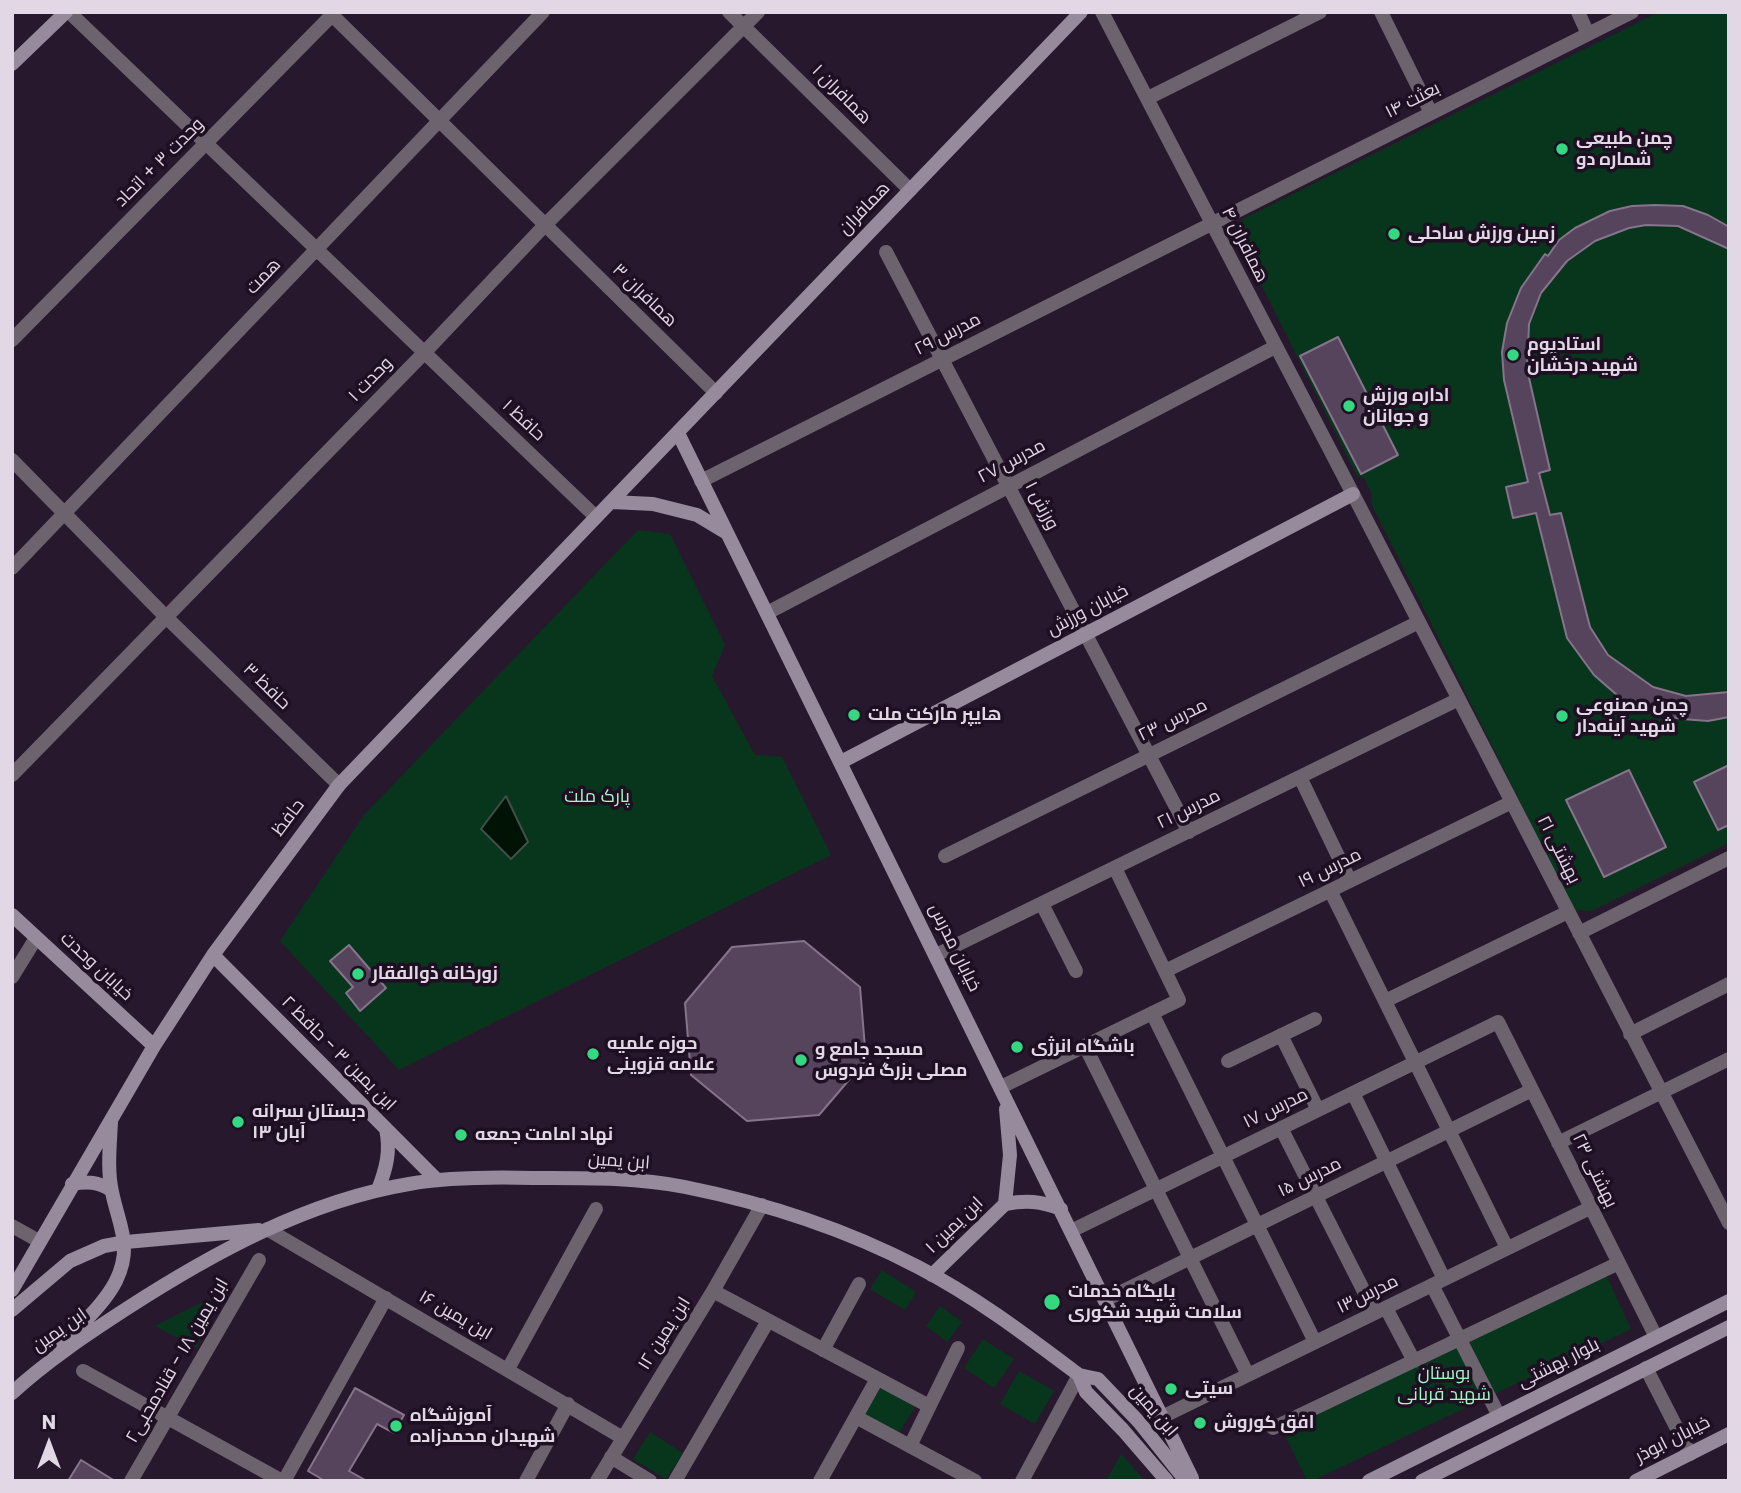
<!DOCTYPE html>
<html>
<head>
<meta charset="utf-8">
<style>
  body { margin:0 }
  #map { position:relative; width:1741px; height:1493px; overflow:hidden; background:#28182d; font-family:Poppins,sans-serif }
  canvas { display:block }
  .frame { position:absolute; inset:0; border:14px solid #e1d7e5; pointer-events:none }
  .north { position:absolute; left:14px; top:1409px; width:70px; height:70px; -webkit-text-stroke:5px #1e0f23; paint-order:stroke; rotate:0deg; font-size:19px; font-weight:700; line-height:28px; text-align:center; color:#e1d7e5 }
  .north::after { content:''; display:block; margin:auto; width:24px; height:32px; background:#e1d7e5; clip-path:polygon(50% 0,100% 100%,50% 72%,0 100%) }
</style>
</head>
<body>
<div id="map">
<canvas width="1741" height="1493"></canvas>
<div class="frame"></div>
<div class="north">N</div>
</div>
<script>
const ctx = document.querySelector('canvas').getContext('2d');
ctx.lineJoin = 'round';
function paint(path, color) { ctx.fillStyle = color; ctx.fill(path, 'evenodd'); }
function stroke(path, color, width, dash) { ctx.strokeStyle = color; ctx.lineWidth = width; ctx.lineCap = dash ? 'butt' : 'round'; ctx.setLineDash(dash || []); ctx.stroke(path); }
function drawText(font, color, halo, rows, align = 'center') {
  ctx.font = font + ' Poppins,Cairo,sans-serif'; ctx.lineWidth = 7; ctx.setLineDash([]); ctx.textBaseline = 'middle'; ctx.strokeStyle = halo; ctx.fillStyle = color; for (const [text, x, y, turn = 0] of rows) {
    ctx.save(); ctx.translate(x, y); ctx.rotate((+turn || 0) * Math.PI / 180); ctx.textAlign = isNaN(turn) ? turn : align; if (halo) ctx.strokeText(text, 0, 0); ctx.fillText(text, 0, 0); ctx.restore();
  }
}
paint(new Path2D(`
  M1659,12H1729V843L1592,911L1574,910L1371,503L1372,495L1364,478L1357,476L1236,234L1241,220Z
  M638,530L670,534L725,645L712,676L755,755L782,757L831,855L399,1070L280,941L364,815Z
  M882,1270L916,1292L905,1310L870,1289Z
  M1606,1275L1631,1329L1312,1481H1307L1282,1429Z
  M220,1293L197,1348L155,1326Z
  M940,1306L962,1322L947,1342L926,1326Z
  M983,1339L1014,1359L994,1388L964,1368Z
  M1019,1371L1054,1391L1035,1424L1000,1404Z
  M881,1387L915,1407L898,1434L864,1414Z
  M650,1432L683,1453L666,1479L633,1459Z
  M1121,1454L1145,1481H1106Z`), '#07361d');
const water = new Path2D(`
  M506,796L528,842L511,859L481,829Z`);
paint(water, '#001305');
stroke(water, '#444e48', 2);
const building = new Path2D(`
  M1655,205L1683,206L1708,215L1724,224L1729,227V249L1678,226L1646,225L1629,228L1595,241L1567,261L1541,293L1529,324L1527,369L1550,470L1539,473L1550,515L1561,513L1590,627L1608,655L1653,687L1686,696L1729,692V717L1708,721L1682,719L1633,709L1594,675L1567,638L1536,513L1513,518L1506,487L1528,482L1504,380L1502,352L1507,323L1521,288L1545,254L1548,256L1559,240L1575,228L1610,211L1632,206Z
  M1338,337L1398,455L1361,474L1300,356Z
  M1729,765V825L1718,830L1694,782Z
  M1629,770L1666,847L1604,877L1566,800Z
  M804,941L860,987L866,1060L819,1115L747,1121L691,1075L685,1003L732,947Z
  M349,945L386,988L360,1011L346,993L353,987L330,961Z
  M355,1388L404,1415L394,1433L377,1424L349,1471L367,1481H325L308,1471Z
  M81,1460L115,1481H68Z`);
paint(building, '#55445b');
stroke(building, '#86738c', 2);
stroke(new Path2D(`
  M69,12L596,517
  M329,12L716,393
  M729,12L910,190
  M1102,12L1353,494L1729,1223
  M1381,12L1431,113
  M1578,12L1588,34
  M1148,98L1320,12
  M886,252L1189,832
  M12,340L335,12
  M12,460L166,617L339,785
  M701,481L1632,12
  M12,568L543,12
  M767,613L1275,347
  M12,775L423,354L544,226L758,12
  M1300,777L1350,881
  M945,856L1419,622
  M1330,890L1507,1248
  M1042,904L1076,971
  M1579,933L1729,858
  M936,955L1459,699
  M1165,971L1512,802
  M12,977L36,938
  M1385,1001L1568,912
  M1152,1013L1315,1342
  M1630,1034L1729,984
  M1281,1035L1318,1110
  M1085,1046L1248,1375
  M1228,1061L1315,1019
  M1001,1087L1179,1000L1115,868
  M1353,1093L1444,1279
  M1281,1128L1375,1313
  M1558,1143L1729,1059
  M12,1226L39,1241
  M267,1229L623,1438
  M1071,1231L1498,1022L1656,1337
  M1432,1285L1499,1416
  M713,1291L929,1406
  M1105,1300L1532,1090
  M1386,1308L1414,1361
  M823,1350L859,1284
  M1646,1368L1690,1454
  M508,1369L596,1209
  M83,1371L282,1481
  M856,1417L975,1481
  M1162,1417L1590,1208
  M1273,1428L1619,1263
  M911,1444L958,1348
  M611,1457L650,1481
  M131,1481L259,1260
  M284,1481L386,1298
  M526,1481L568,1404
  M597,1481L713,1291L762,1205
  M675,1481L768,1321
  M820,1481L877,1379
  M1022,1481L1079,1375`), '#6c636e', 14);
stroke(new Path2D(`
  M12,64L66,12
  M678,433L1192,1478
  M612,502L653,504L697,515L727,533
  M841,762L1353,494
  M12,915L154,1046
  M213,955L437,1180
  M72,1184C88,1181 98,1182 111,1190
  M378,1190C386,1169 391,1151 386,1129
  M1005,1204L1010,1155L1006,1109
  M1005,1204C1026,1200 1041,1201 1061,1209
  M932,1275L1005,1204
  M12,1290L154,1046L213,955L339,785L1081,12
  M12,1310L70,1261L104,1246L126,1242L259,1230
  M60,1347C79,1326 103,1306 116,1281C133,1246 119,1226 112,1192C107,1170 110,1144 111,1122
  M1079,1375L1086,1392L1123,1430L1167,1481
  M12,1393C47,1361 86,1335 126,1309C211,1254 307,1201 409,1184C449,1177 492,1177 532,1178C583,1178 635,1177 685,1187C765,1203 845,1229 918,1267C976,1297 1027,1336 1079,1375L1098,1379L1139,1422L1186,1481
  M1369,1481L1729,1301
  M1422,1481L1729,1327
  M1636,1481L1729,1434`), '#978a9c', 14);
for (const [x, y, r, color] of [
  [1562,149,7,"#34d881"],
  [1394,234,7,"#34d881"],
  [1513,355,7,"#34d881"],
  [1349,406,7,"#34d881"],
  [854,715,7,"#34d881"],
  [1562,716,7,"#34d881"],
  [358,974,7,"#34d881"],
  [1017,1047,7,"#34d881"],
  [593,1054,7,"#34d881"],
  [801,1060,7,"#34d881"],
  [238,1122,7,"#34d881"],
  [461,1135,7,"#34d881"],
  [1052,1302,9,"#34d881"],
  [1171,1389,7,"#34d881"],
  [1200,1423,7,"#34d881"],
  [396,1426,7,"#34d881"]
]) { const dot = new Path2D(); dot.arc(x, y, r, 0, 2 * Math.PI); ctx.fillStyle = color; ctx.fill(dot); stroke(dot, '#1e0f23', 2.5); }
drawText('18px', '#e1d7e5', '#1e0f23', [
  ["همافران ۱",841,95,45],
  ["بعثت ۱۴",1413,101,-27],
  ["وحدت ۳ + اتحاد",160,163,-45],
  ["همافران",865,209,-46],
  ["همافران ۴",1244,245,63],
  ["همت",264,277,-46],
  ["همافران ۳",644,296,44],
  ["مدرس ۲۹",948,335,-27],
  ["وحدت ۱",371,380,-46],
  ["حافظ ۱",523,421,43],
  ["مدرس ۲۷",1012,462,-28],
  ["ورزش ۱",1041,506,62],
  ["خیابان ورزش",1088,611,-28],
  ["حافظ ۳",266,687,44],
  ["مدرس ۲۳",1173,721,-26],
  ["مدرس ۲۱",1189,810,-26],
  ["حافظ",289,818,-53],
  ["بهشتی ۲۱",1558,850,63],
  ["مدرس ۱۹",1330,869,-26],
  ["خیابان مدرس",954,948,64],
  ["خیابان وحدت",96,967,43],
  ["ابن یمین ۳ - حافظ ۲",338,1054,45],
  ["مدرس ۱۷",1276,1109,-26],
  ["ابن یمین",619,1162,4],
  ["بهشتی ۲۳",1594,1171,64],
  ["مدرس ۱۵",1310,1178,-26],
  ["ابن یمین ۱",955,1226,-44],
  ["مدرس۱۳",1368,1295,-26],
  ["ابن یمین ۱۶",455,1316,30],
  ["ابن یمین",60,1331,-35],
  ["ابن یمین ۱۲",665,1334,-58],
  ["ابن یمین ۱۸ - قنادمحبی۲",178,1361,-60],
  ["بلوار بهشتی",1559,1364,-27],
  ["ابن یمین",1153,1411,49],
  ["خیابان ابوذر",1673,1440,-27]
]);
drawText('bold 18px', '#e1d7e5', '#1e0f23', [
  ["چمن طبیعی",1576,139],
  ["شماره دو",1576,160],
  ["زمین ورزش ساحلی",1408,234],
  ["استادیوم",1527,345],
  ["شهید درخشان",1527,366],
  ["اداره ورزش",1363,396],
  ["و جوانان",1363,417],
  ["چمن مصنوعی",1576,706],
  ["شهید آینه‌دار",1576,727],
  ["هایپر مارکت ملت",868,715],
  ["زورخانه ذوالفقار",372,974],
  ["حوزه علمیه",607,1044],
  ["علامه قزوینی",607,1065],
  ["باشگاه انرژی",1031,1047],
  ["مسجد جامع و",815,1050],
  ["مصلی بزرگ فردوس",815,1071],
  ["دبستان پسرانه",252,1112],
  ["۱۳ آبان",252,1133],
  ["نهاد امامت جمعه",475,1135],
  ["پایگاه خدمات",1068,1292],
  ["سلامت شهید شکوری",1068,1313],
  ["سیتی",1185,1389],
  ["آموزشگاه",410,1416],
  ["شهیدان محمدزاده",410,1437],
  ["افق کوروش",1214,1423]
], 'left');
drawText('18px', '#a3fbc1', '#1e0f23', [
  ["پارک ملت",597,797],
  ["بوستان",1444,1374],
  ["شهید قربانی",1444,1395]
]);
</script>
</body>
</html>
